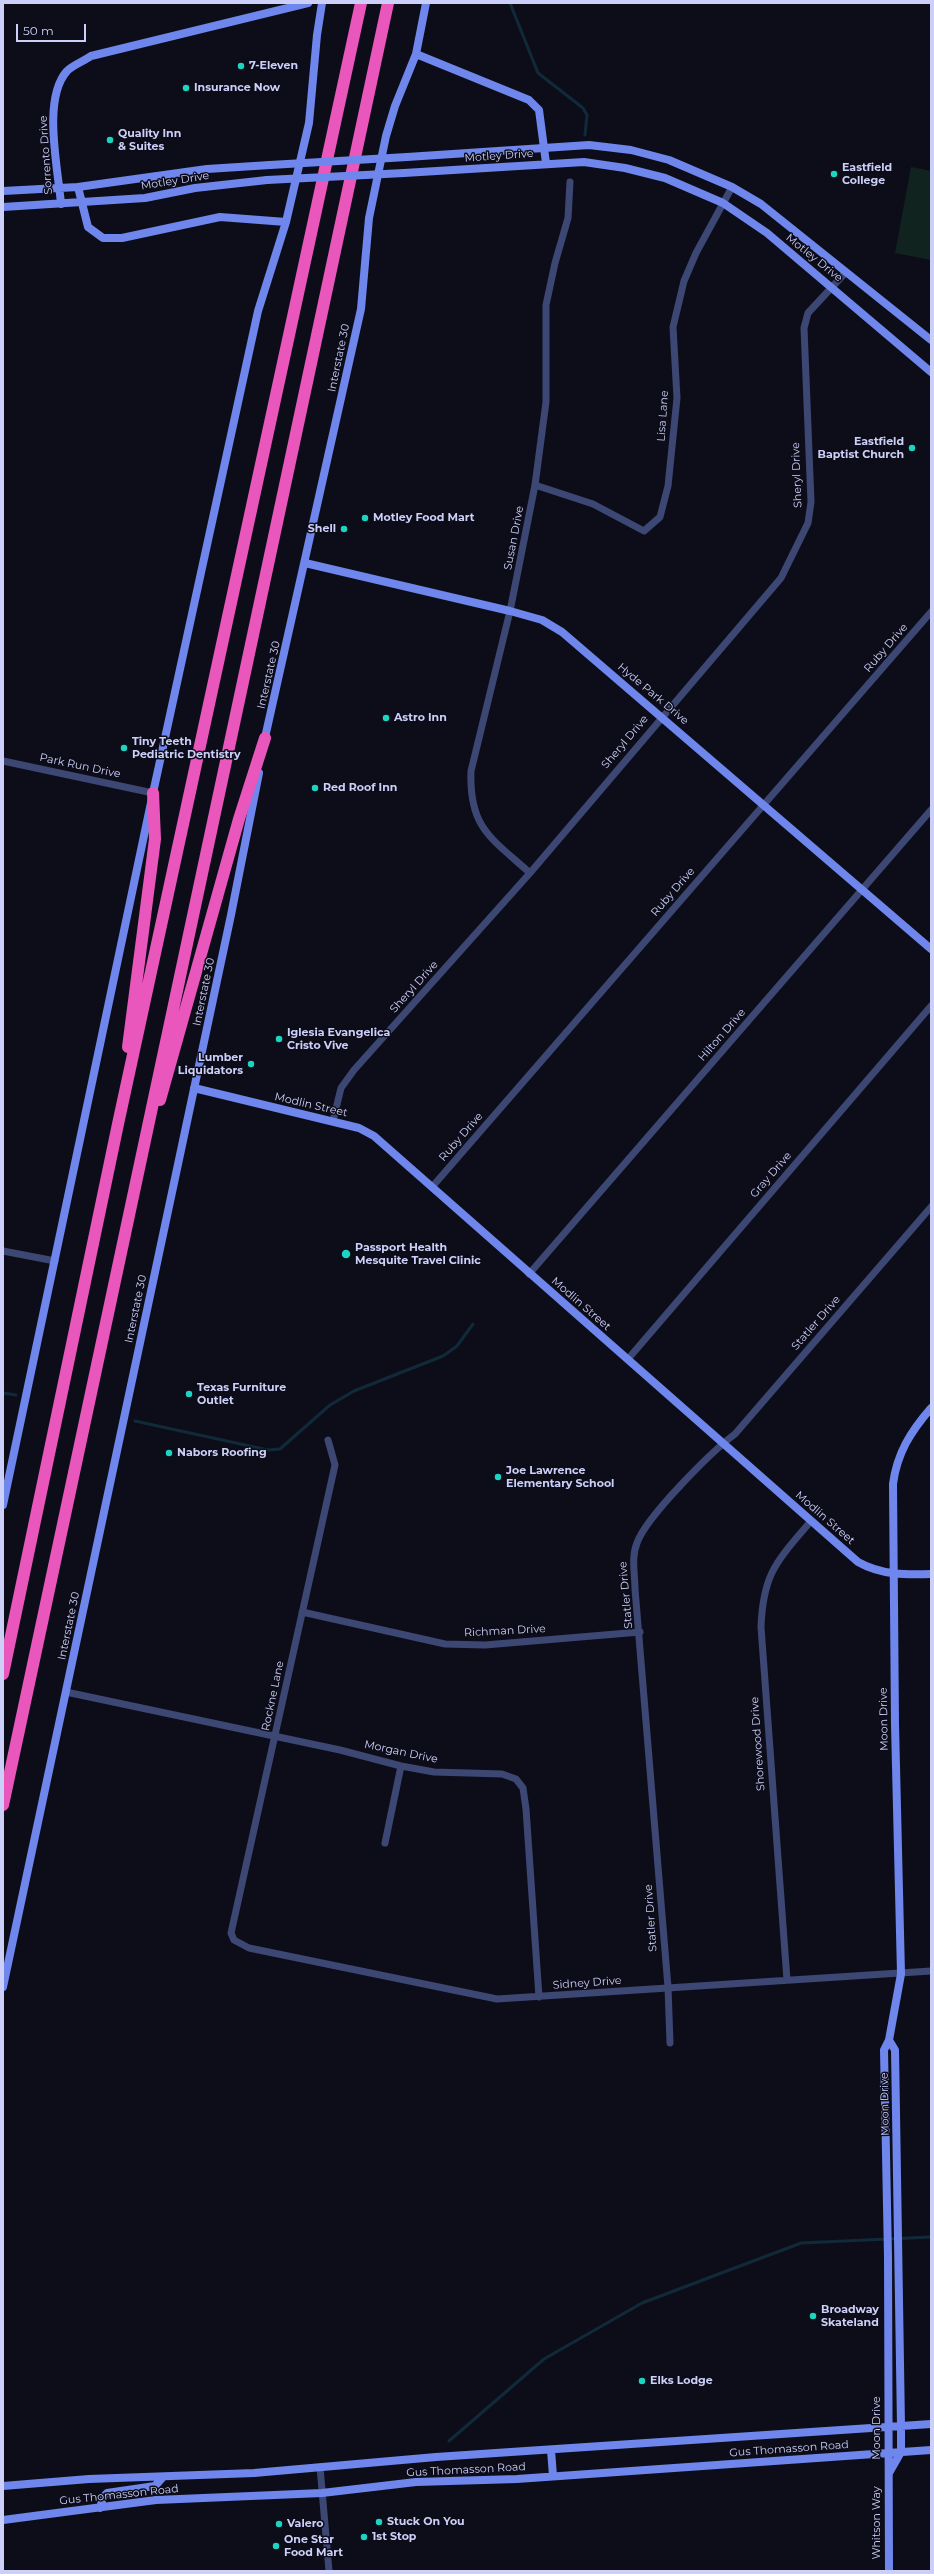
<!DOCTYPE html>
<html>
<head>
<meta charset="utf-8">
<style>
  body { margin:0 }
  #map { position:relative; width:934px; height:2574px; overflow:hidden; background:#0d0d1a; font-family:Montserrat,sans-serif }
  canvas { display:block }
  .frame { position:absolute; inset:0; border:4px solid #ccd0f8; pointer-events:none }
  .scale { position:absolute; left:16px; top:24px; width:70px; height:18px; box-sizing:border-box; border:2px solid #ccd0f8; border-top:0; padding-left:5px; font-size:12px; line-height:14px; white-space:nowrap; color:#ccd0f8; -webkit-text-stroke:3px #0d0d1a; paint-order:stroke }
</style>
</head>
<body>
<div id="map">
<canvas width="934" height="2574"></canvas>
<div class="frame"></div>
<div class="scale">50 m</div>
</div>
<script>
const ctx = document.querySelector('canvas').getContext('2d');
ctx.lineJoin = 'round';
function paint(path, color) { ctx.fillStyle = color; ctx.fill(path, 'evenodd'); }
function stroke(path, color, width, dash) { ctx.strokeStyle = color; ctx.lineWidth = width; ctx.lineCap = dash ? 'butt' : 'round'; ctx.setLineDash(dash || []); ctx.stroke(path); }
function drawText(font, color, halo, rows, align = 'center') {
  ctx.font = font + ' Montserrat,sans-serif'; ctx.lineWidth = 3; ctx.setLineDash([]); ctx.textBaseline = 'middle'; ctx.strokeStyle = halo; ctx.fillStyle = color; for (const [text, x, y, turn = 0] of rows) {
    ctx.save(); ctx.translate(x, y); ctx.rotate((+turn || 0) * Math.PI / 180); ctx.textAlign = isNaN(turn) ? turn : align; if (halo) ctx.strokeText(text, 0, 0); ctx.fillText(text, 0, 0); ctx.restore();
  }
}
paint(new Path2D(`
  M911,167L931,171V260L895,253Z`), '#11231e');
stroke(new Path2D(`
  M510,3L538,73L583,108L587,115L585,135
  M3,1393L16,1395
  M135,1421L268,1450L280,1449L330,1405L354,1391L443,1356L457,1346L473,1324
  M449,2441L544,2359L642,2303L801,2243L931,2237`), '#112a39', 3);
stroke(new Path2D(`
  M535,485L593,504L644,531L660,517L668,486L677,398L673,327L684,281L696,253L732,187
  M3,761L153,793
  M530,873C491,838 469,828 471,771L510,611L535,485L546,402V305L555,263L568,218L570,182
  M333,1121L341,1088L354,1070L530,873L781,578L808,523L811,502L804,328L808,313L846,272
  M432,1187L931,612
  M3,1251L55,1261
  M529,1274L931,810
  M628,1359L931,1006
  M328,1440L335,1465L231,1933L234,1940L249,1948L497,1999L931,1971
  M302,1612L445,1644L485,1645L640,1632
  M66,1692L340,1750L401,1766L434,1772L502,1774L516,1779L523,1788L526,1809L539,1997
  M385,1843L401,1766
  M787,1980L761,1627C763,1573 777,1561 811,1521
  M670,2043L668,1987L635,1589C635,1574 631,1557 637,1543C646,1517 711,1452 735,1434L931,1207
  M320,2467L329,2571`), '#3d4773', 7);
stroke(new Path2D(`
  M416,54L529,100L539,110L546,163
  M407,157L589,145L631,150L669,160L732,187L761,204L931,340
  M404,173L584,162L625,168L665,178L723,203L767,233L931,372
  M78,187L88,227L103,238H122L220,217L286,222
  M3,191L78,187L207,169L270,165
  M61,204C58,168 42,99 67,71C73,65 84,61 91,56L308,3
  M3,207L145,198L195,188L267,180
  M305,563L510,611L542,620L562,632L931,949
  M264,742L361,309L369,218L386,136L395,106L416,54L426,3
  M194,1088L359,1128L374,1136L858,1562C881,1575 906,1575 931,1574
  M3,1505L153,793L258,311L286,222L309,123L317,35L322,3
  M3,1987L231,915L259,773
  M551,2450L553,2476
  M889,2473L901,2452V2426L895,2050L889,2040
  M3,2486L89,2479L254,2473L436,2457L931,2424
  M100,2508L103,2497L107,2493L155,2486L163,2477
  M3,2520L156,2500L322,2493L416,2482L517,2479L931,2450
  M889,2571L888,2257L884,2050L889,2040L901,1974L895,1725L893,1484C897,1453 911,1431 931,1408`), '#6f87ed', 8);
stroke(new Path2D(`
  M128,1047L155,839L153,793
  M160,1100L239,819L265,738
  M3,1674L118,1124L361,3
  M3,1805L388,3`), '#e956bc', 12);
stroke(new Path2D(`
  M270,165L407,157
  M267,180L404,173`), '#6f87ed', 8);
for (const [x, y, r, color] of [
  [241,66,4,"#1bd5c0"],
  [186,88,4,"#1bd5c0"],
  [110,140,4,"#1bd5c0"],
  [834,174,4,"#1bd5c0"],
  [912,448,4,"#1bd5c0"],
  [365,518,4,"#1bd5c0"],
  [344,529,4,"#1bd5c0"],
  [386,718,4,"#1bd5c0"],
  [124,748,4,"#1bd5c0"],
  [315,788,4,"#1bd5c0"],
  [279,1039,4,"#1bd5c0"],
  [251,1064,4,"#1bd5c0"],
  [346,1254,5,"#1bd5c0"],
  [189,1394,4,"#1bd5c0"],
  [169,1453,4,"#1bd5c0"],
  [498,1477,4,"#1bd5c0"],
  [813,2316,4,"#1bd5c0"],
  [642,2381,4,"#1bd5c0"],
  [379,2522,4,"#1bd5c0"],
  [279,2524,4,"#1bd5c0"],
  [364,2537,4,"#1bd5c0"],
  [276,2546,4,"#1bd5c0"]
]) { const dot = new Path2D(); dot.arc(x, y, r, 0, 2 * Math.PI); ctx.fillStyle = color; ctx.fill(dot); stroke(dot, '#0d0d1a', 1.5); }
drawText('bold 11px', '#ccd0f8', '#0d0d1a', [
  ["7-Eleven",249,66],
  ["Insurance Now",194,88],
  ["Quality Inn",118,134],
  ["& Suites",118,147],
  ["Eastfield",842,168],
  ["College",842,181],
  ["Eastfield",904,442,"right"],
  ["Baptist Church",904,455,"right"],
  ["Motley Food Mart",373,518],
  ["Shell",336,529,"right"],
  ["Astro Inn",394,718],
  ["Tiny Teeth",132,742],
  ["Pediatric Dentistry",132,755],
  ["Red Roof Inn",323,788],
  ["Iglesia Evangelica",287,1033],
  ["Cristo Vive",287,1046],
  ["Lumber",243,1058,"right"],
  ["Liquidators",243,1071,"right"],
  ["Passport Health",355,1248],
  ["Mesquite Travel Clinic",355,1261],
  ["Texas Furniture",197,1388],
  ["Outlet",197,1401],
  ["Nabors Roofing",177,1453],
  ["Joe Lawrence",506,1471],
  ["Elementary School",506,1484],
  ["Broadway",821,2310],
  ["Skateland",821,2323],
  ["Elks Lodge",650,2381],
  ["Stuck On You",387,2522],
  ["Valero",287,2524],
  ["1st Stop",372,2537],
  ["One Star",284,2540],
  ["Food Mart",284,2553]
], 'left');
drawText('11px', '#ccd0f8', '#0d0d1a', [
  ["Sorrento Drive",46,155,-94],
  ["Motley Drive",499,156,-4],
  ["Motley Drive",175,181,-9],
  ["Motley Drive",814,258,39],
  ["Interstate 30",339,358,-78],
  ["Lisa Lane",663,416,-86],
  ["Sheryl Drive",797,475,-92],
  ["Susan Drive",514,538,-79],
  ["Ruby Drive",886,648,-49],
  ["Interstate 30",269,675,-77],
  ["Hyde Park Drive",653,694,40],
  ["Sheryl Drive",625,742,-50],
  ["Park Run Drive",80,766,12],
  ["Ruby Drive",673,892,-49],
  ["Sheryl Drive",414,987,-48],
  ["Interstate 30",204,992,-78],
  ["Hilton Drive",722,1035,-49],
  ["Modlin Street",311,1105,13],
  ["Ruby Drive",461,1137,-49],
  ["Gray Drive",771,1175,-49],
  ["Modlin Street",581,1304,41],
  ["Interstate 30",136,1309,-78],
  ["Statler Drive",816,1323,-49],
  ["Modlin Street",825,1518,41],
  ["Statler Drive",626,1595,-95],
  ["Interstate 30",69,1626,-78],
  ["Richman Drive",505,1631,-3],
  ["Rockne Lane",273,1696,-78],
  ["Moon Drive",884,1719,-91],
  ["Shorewood Drive",758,1744,-94],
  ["Morgan Drive",401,1752,12],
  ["Statler Drive",651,1918,-94],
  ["Sidney Drive",587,1983,-4],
  ["Moon Drive",885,2104,-91],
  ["Moon Drive",877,2428,-90],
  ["Gus Thomasson Road",789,2449,-4],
  ["Gus Thomasson Road",466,2470,-3],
  ["Gus Thomasson Road",119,2495,-6],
  ["Whitson Way",877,2523,-90]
]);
</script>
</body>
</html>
